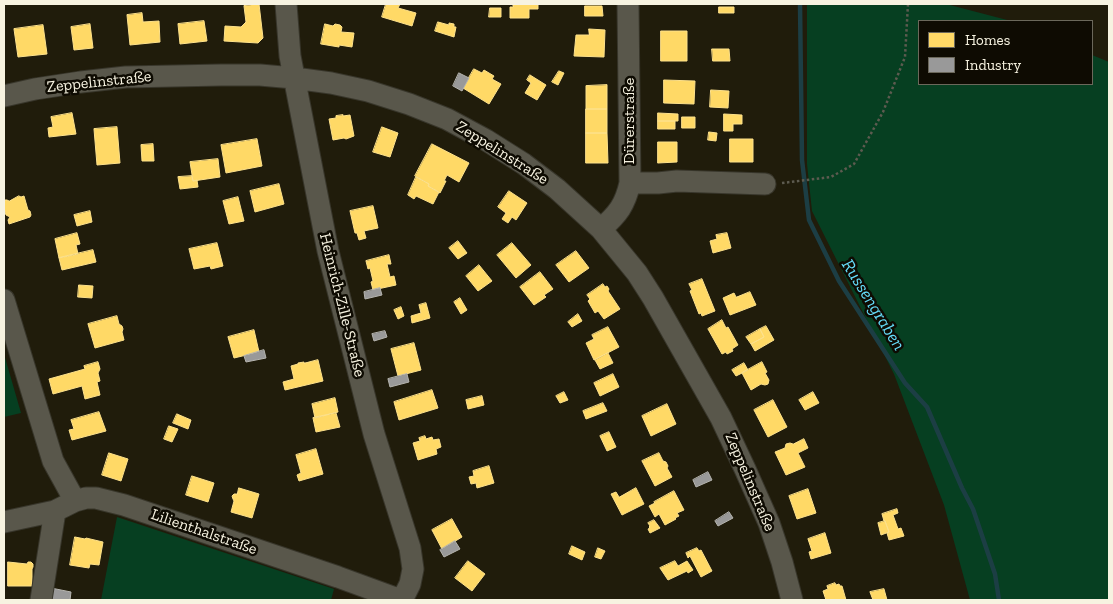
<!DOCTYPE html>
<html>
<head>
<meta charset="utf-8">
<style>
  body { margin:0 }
  #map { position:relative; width:1113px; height:604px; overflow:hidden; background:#201c0b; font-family:"Zilla Slab",serif }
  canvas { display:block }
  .frame { position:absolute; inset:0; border:5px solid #f7f3e1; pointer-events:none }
  .legend { position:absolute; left:918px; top:20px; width:175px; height:65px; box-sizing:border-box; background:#0e0b02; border:1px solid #6b685b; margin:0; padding:6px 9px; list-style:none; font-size:15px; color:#f7f3e1 }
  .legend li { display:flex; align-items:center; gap:10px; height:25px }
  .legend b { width:25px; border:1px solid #6b685b }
</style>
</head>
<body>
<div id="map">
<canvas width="1113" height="604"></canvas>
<div class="frame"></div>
<ul class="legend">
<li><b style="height:14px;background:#ffd966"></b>Homes</li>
<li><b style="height:14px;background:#999"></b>Industry</li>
</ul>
</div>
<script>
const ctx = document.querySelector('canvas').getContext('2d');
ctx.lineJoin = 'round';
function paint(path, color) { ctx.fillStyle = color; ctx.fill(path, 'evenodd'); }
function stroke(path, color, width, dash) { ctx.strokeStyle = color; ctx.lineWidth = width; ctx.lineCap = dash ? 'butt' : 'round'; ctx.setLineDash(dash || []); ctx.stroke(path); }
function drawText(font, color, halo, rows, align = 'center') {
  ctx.font = font + ' "Zilla Slab",serif'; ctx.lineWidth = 5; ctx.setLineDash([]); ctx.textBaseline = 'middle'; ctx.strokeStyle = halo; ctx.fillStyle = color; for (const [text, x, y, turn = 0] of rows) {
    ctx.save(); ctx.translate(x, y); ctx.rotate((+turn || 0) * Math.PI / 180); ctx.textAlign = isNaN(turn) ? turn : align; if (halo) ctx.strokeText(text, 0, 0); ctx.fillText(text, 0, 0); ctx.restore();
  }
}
paint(new Path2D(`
  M807,4H946L1011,21H919V84H1092V55L1109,62V600H970L944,505L894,374L812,211L807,164Z
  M4,354L21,413L4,417Z
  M117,517L334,589L331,600H101Z`), '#063f21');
const homes = new Path2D(`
  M259,4L263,38L258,43L224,41L225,26L241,27L246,22L244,6Z
  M386,4H400L398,8L416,13L412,26L382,17Z
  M513,4H538V9H529V18H510V7H513Z
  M585,6H602L603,16H585Z
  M719,7H734V13H719Z
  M490,8H501V17H489Z
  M142,13L143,22L159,21L160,42L130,45L127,15Z
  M204,21L207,41L180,44L178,24Z
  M438,22L449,25V23L454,24V27H456L454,37L435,31Z
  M90,24L93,48L74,50L71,27Z
  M325,24L333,26L335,24L340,25L342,27L341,32L354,33L352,47L339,45V47L321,44Z
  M43,25L47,54L18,57L14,29Z
  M589,29L605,30L604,57L574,56L576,35H589Z
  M661,31H687V61H661Z
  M712,49H729L730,61H713Z
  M474,69L482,73L484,70L494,76L492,79L501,84L489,104L463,88Z
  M559,71L564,73L558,85L552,82Z
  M530,75L546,85L537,100L525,93L531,83L527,80Z
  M664,80L695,81L694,104L664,103Z
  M607,85V109H586V86Z
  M711,90L729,91L728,108L710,107Z
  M586,109H607V133H586Z
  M72,113L76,134L49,137L48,128L53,127L51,117Z
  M658,113L678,114V121H658Z
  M724,114L742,115V124H733V131H724Z
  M343,115V116L350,115L354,136L346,139L344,138L333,140L329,119L336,118V116Z
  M682,117H695V128H682Z
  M658,121H675V129H658Z
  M117,127L120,163L97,165L94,129Z
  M382,127L398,133L390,157L373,152Z
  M709,132L717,133L716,141L708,140Z
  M586,133H607L608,163H586Z
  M257,139L262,166L226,173L221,145Z
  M730,139H753V162H730Z
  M658,142H677V162L658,163Z
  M153,144L154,161H142L141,145Z
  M432,144L469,163L459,182L447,175L444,181H446L440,193L428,186L429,184L415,176Z
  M218,159L220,177L193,181L190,162Z
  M192,176L193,181L197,180L198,187L180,189L178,177Z
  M416,177L429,184L428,186L439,192L433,204L416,196L414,199L408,195Z
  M279,184L284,204L255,212L250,191Z
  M509,191L527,203L516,220L512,217L508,223L502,219L506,213L498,207Z
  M19,196L21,197L24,196L28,210L30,211L31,215L30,217L9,224L8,220L10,217L6,215L4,208V200H7L9,201Z
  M238,197L244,221L229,224L223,201Z
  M373,206L378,228L364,231L366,238L359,240L357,233H355L350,211Z
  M90,211L92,222L77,226L74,215Z
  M77,233L80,244L76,245L78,254L59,258L55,239Z
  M727,233L731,248L713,253L710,241L717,239L716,235Z
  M458,241L467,253L458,259L449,248Z
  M217,243L223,266L211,269L210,266L194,269L189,249Z
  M512,243L531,265L516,278L497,255Z
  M93,250L96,262L62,270L59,258Z
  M576,251L589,268L569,282L556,265Z
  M389,255L391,264H387L390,277L394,276L396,285L373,290L371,282L373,281L370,268L368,269L366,261Z
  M479,265L492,281L478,291L466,276Z
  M540,272L553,289L544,295L546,297L534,305L520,287Z
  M702,279L715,311L702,316L701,313L699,314L690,291L692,290L689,284Z
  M603,284L605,287L607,286L609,289L608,291L620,309L604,319L598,311L595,313L588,301L590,299L587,295Z
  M79,285L93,286L92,298L78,297Z
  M750,292L756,305L730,315L723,298L734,293L736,297Z
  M460,298L467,310L461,314L454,302Z
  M426,303L430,318L412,323L411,316L421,313L419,305Z
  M401,307L404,316L398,319L394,310Z
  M578,314L582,321L572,327L568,322Z
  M117,316L119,324L122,326L123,329L122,332L124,340L95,348L88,324Z
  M722,320L726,328L728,327L738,345L732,349L733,351L727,354L726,352L722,354L708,329Z
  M766,326L774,340L755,351L751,344L764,337L760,329Z
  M608,327L619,347L594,360L586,343L594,339L592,335Z
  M760,329L764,337L751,344L746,337Z
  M254,330L259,352L234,358L228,337Z
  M414,343L421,370L398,376L391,349Z
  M608,353L613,363L600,369L595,360Z
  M318,360L323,381L285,390L283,382L294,379L291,366L298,364V363L304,362V363Z
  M98,362L100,369L98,373L100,381L97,382L100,395L85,399L82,386L53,394L49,379L85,369L84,366Z
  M762,362L767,372L765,373L769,380L768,384L765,385L761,384L751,390L742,373Z
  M744,363L748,370L736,376L732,370Z
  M613,374L619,387L600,396L594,383Z
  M432,390L438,408L399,420L394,402Z
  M564,392L568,400L560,403L556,396Z
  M813,392L819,403L805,410L799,400Z
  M482,396L484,405L468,409L466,400Z
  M335,398L338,412L315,418L312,404Z
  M773,400L787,427L768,437L754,410Z
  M603,403L607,411L586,419L583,411Z
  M667,404L676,424L651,436L642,416Z
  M99,412L106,431L72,440L69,430L74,429L71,420Z
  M336,413L340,427L316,432L313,418Z
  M177,414L191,420L188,429L173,423Z
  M169,426L178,429L172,442L164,439Z
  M609,432L616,447L607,451L600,436Z
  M425,436L426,439L432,437L433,440L439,439L441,447L436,449L437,454L418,460L413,443L420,441L419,438Z
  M804,439L808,448L798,453L805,467L786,475L775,452L785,448L786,444L790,443L793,444Z
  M316,449L323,474L299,481L297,475L301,473L296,455Z
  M109,453L128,459L121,481L102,475Z
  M659,453L663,461L666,462L668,466L667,468L672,477L655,486L642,461Z
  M489,466L494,483L477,488L476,483L471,484L469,477L474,476L473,471Z
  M192,476L214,483L208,502L186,495Z
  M239,488L259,494L252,518L231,512L234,501L233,499L232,496L234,494H237Z
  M636,488L644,504L622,515L611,494L616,492L619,497Z
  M808,489L816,513L797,519L789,496Z
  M674,491L684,510L677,513L679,516L675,518L676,519L665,525L659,514L655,517L649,506L655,503L654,502Z
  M897,509L898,513L893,515L898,529L901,528L904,536L889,540L887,533L889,532L885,521H884L882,514Z
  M452,519L462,537L442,549L432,530Z
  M654,520L660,528L650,533L648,529L650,528L649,527L650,526L648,523Z
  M885,521L889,532L881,535L878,523Z
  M825,533L831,553L811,559L809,552L812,551L808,539Z
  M75,537L85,539L86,538L103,542L99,565L90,564L89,568L70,565Z
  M572,546L585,552L582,560L569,554Z
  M598,548L605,551L601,559L595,557Z
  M697,548L699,551L701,550L712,571L701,577L690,556L688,558L686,553Z
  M468,561L485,574L472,591L455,578Z
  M675,561L678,566L687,561L693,570L688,573L687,571L668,580L660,568Z
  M8,562L27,564L28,562H31L33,564V567L32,569V586H8Z
  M835,583L836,585L839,584L840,586H842L846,600H826L823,591L828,589L827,586Z
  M884,589L887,600H873L870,592Z`);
paint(homes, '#ffd966');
stroke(homes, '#fde18b', 1);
const industry = new Path2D(`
  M459,73L469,78L462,91L453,86Z
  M380,288L382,295L365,299L364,292Z
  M385,331L387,337L374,341L372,334Z
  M264,350L266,358L246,362L244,356Z
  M407,374L409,382L390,387L388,379Z
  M708,472L712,480L696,487L693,480Z
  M729,512L733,518L718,526L715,521Z
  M455,541L460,549L444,557L440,550Z
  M51,588L71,592L70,600H74H49Z`);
paint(industry, '#999');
stroke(industry, '#b5b4af', 1);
stroke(new Path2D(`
  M800,4L802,160L809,220L839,281L905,383L927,407L962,488L973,509L995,574L999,600`), '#1c3e44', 4.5);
const minor = new Path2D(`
  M286,4L290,56L328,251L374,434L410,548L413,569L410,584L402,600
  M4,96L35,89L81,82L126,77L221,75H260L294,78L331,83L368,91L409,104L447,119L486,140L524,164L557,189L601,229L637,273L653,298L721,418L745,469L769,523L782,562L792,600
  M630,183H658L677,181L765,184
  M601,229C618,214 625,205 630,183L628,4
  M4,300L53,461L75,501
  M4,522L55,511L75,501L86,498H96L124,505L338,577L401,600
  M41,600L55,511`);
stroke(minor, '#38362b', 23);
stroke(new Path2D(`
  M782,183L831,177L854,164L883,112L905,57L908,4`), '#5d5b50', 2.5, [2.5, 2.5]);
stroke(minor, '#59574b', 21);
drawText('16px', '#f7f3e1', '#0e0b02', [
  ["Zeppelinstraße",99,82,-6],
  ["Dürerstraße",629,121,-90],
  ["Zeppelinstraße",502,153,32],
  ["Heinrich-Zille-Straße",342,305,76],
  ["Zeppelinstraße",750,482,67],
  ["Lilienthalstraße",204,532,19]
]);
drawText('italic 18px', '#64daf7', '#0e0b02', [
  ["Russengraben",873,305,58]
]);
</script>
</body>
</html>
